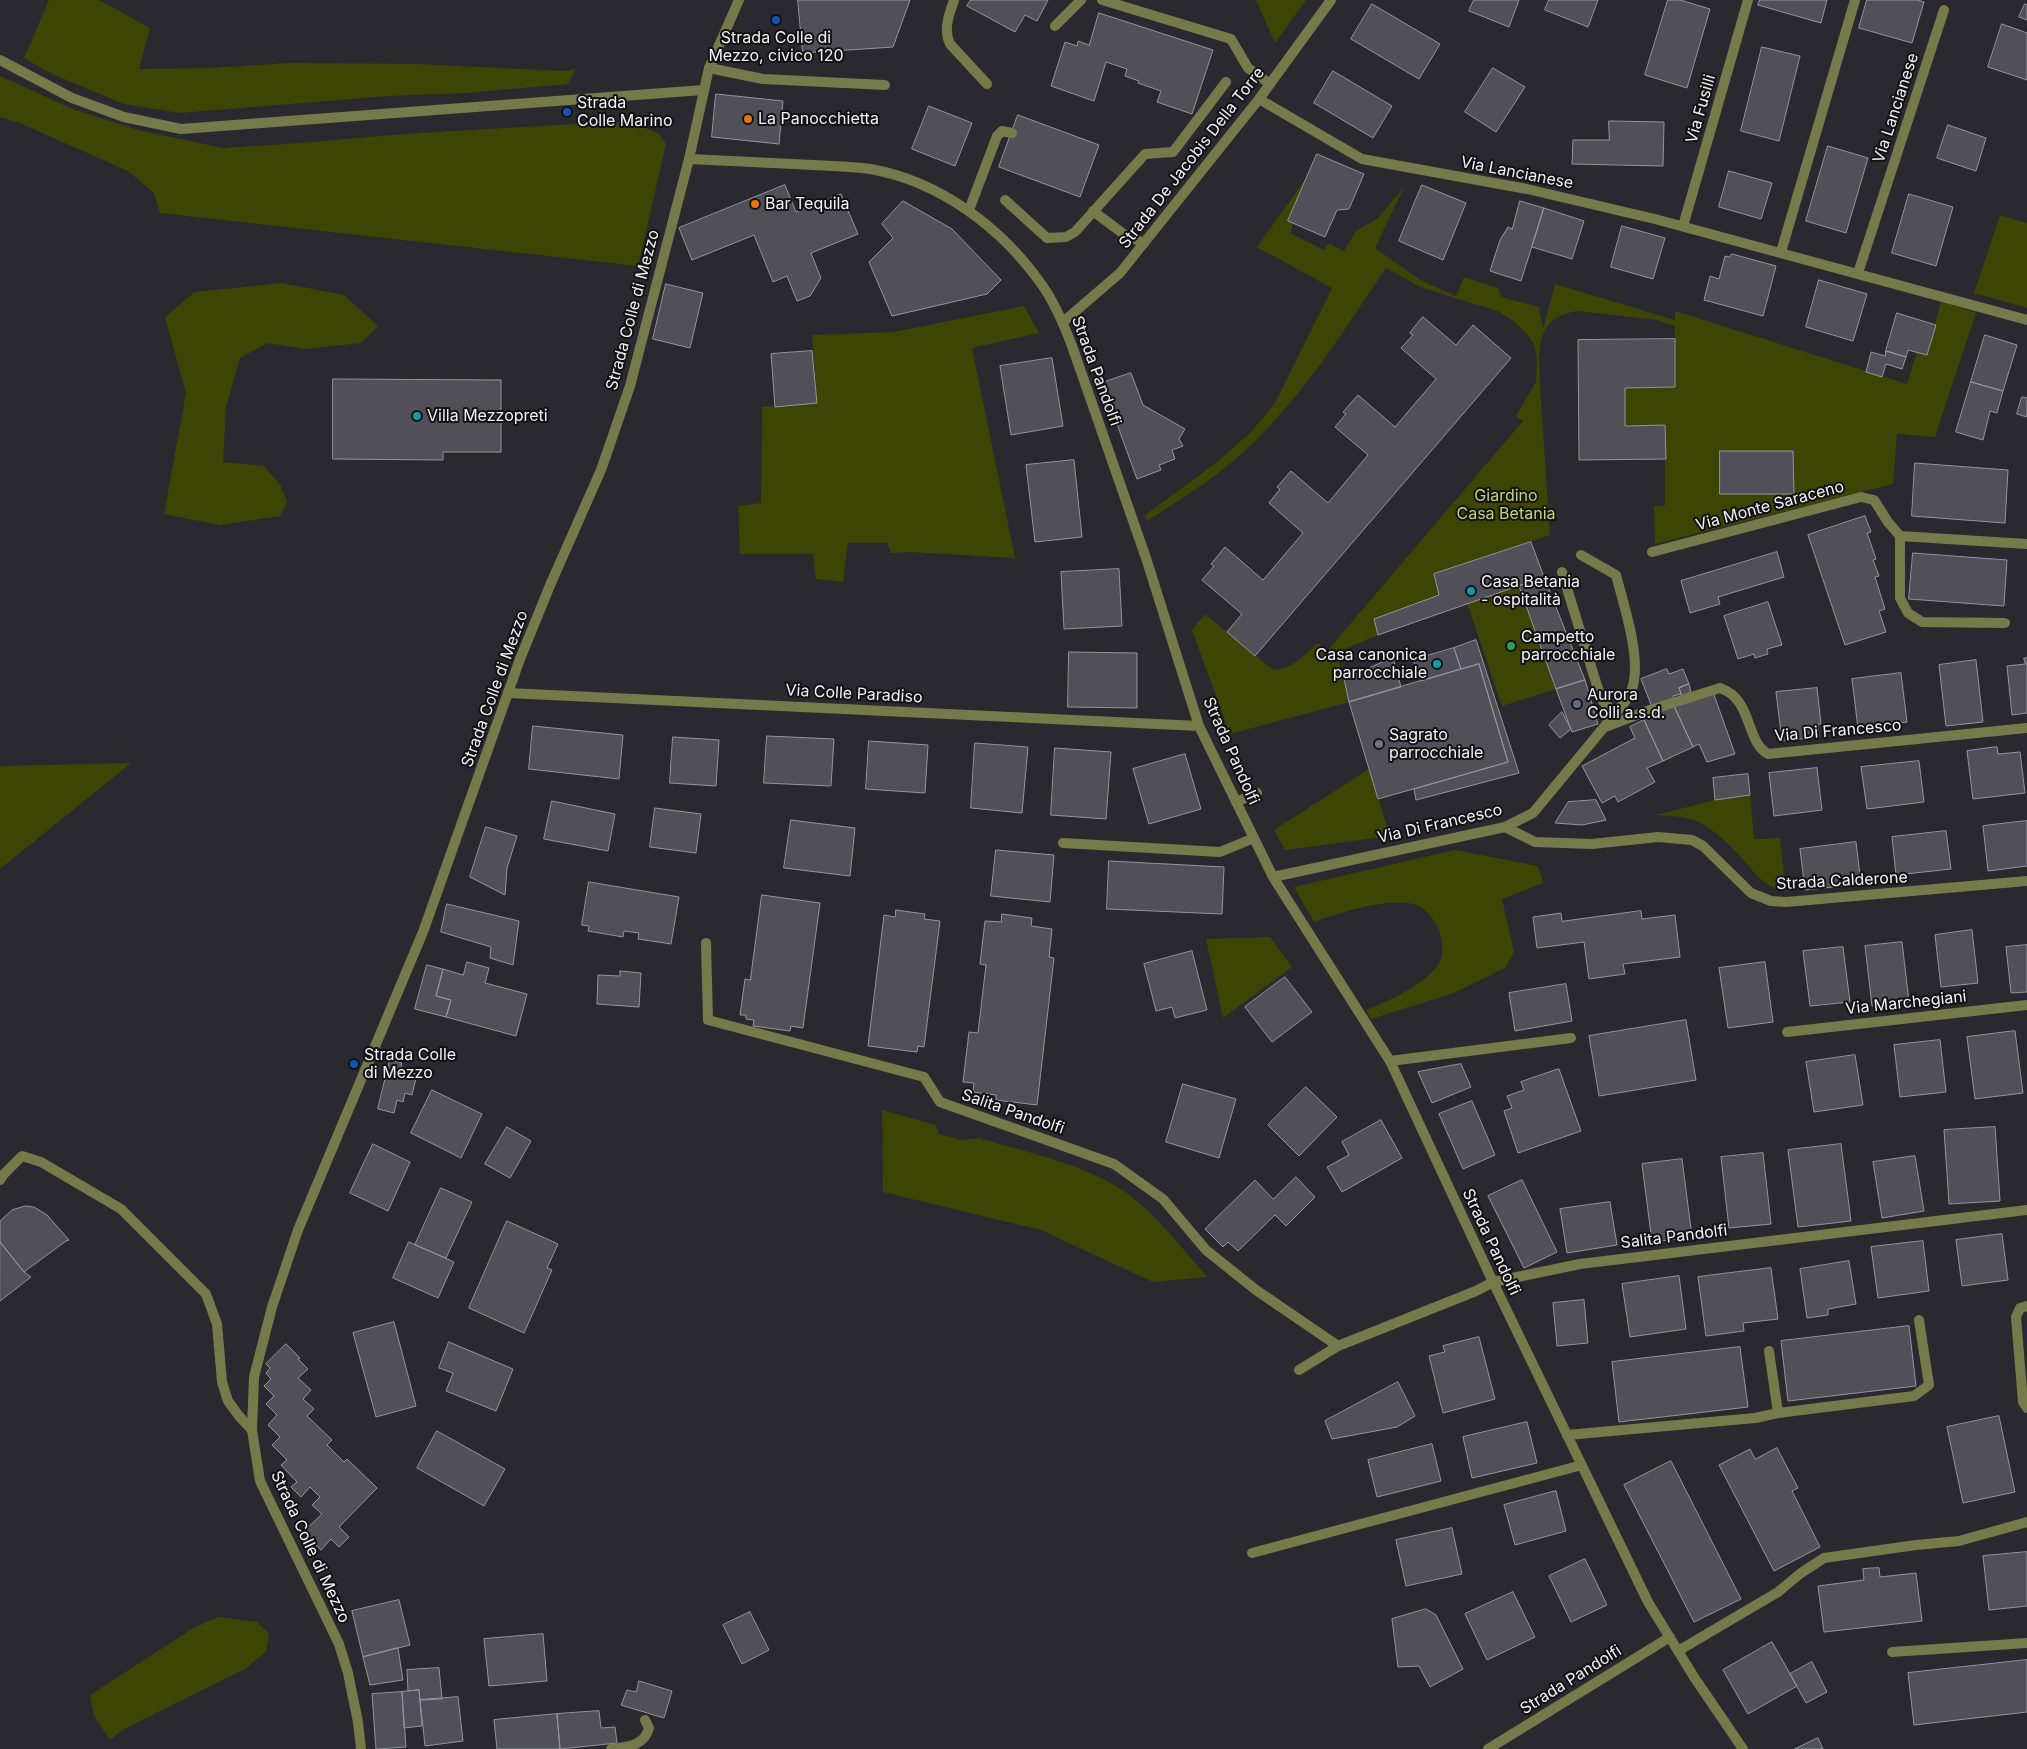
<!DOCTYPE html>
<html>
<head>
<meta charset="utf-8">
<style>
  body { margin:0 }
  canvas { display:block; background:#2a2930 }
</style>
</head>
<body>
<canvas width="2027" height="1749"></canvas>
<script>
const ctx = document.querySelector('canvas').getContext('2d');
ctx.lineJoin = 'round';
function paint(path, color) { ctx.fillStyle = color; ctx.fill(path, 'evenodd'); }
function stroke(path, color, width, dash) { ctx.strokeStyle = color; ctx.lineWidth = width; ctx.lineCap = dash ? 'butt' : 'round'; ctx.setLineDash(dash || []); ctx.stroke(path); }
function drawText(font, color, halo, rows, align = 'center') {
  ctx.font = font + ' Inter,sans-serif'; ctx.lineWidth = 4; ctx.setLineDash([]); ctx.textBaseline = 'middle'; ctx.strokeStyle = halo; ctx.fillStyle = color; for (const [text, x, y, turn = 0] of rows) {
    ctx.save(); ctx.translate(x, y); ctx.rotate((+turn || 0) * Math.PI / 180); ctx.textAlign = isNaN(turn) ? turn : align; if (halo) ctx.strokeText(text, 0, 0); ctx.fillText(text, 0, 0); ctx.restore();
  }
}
paint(new Path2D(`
  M49,0H99L150,28L139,69L210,68L289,63L418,64L561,71L576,69L568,84L466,93L388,96L180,113L124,104L50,73L24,58Z
  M1256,0H1306L1275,43Z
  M0,76L73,109L138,130L223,148L301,143L404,134L590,123L622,122L640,126L658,133L666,144L638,266L160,213L154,193L128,171L20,123L0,117Z
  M1307,177L1288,221L1293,223L1290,233L1324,250L1329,243L1344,251L1356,231L1378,218L1404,187L1375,248L1420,280L1456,296L1464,277L1498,288L1501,297L1539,307L1543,329L1555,284L1675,320V311L1907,384L1917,352L1927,355L1941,301L1976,313L1935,437L1897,434L1893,484L1655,544L1654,506H1665V425L1625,426V388L1675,387V326L1657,320L1577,311C1532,319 1540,351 1540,387L1550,535L1434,574L1439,595L1374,619L1378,635L1345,649L1337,655L1349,702L1230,734L1192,630L1205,614L1273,670C1292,669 1305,655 1318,643L1328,650L1523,421L1516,416L1536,382L1537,361L1534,344L1526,333L1516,323L1500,312L1420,287L1386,268C1344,330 1304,395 1249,447C1219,476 1182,498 1147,521L1145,515L1216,463L1252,431L1275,403L1332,288L1257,247Z
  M2000,215L2027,223V308L1974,293Z
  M282,283L344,295L378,326L361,343L304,349L268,343L240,358L226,407L223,462L264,466L281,486L287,502L280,516L220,525L164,514L186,393L165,317L195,292Z
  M1024,306L1039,333L972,348L1015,558L910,552L891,553L887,543H848L843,582L816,579L813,554H740L738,506L761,503L762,407L817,403L812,335L894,332Z
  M1519,586L1556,689L1502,706L1467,603Z
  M131,763L0,869V766Z
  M1369,769L1390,836L1285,850L1274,830Z
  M1750,795L1754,839L1780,838L1786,892C1764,887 1755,873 1741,857C1729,844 1714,830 1699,822C1686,816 1670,816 1656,815L1715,800Z
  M1455,850L1538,866L1543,883L1502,899L1514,952L1505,968L1454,993L1371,1019L1366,1010C1386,1003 1434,980 1441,959C1443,951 1442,941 1440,933C1437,923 1428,911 1419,906C1394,895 1339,913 1314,922L1294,887Z
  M1270,937L1292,967L1223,1018L1206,939Z
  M882,1110L935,1125L939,1134L963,1140L979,1138C1025,1152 1089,1165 1128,1194C1158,1217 1182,1248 1207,1277L1153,1282L1041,1230L883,1192Z
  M218,1617L257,1622L269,1634L266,1652L245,1669L124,1729L110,1740L94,1716L90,1695L195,1627Z`), '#3d4404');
const building = new Path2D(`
  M798,0H910L893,47L803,53Z
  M971,0H1048L1037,21L1025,15L1015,32L967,6Z
  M1474,0H1519L1509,27L1469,11Z
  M1549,0H1598L1588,27L1545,10Z
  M1668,0H1680L1710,9L1687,88L1645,75Z
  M1760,0H1827L1821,23L1758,5Z
  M1867,0H1918L1924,2L1912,43L1859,28Z
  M1372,4L1440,44L1419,79L1351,39Z
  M2025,4L2027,5V20L2019,17Z
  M1099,13L1213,50L1192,114L1157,102L1161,91L1138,83L1139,81L1125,76L1127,69L1106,62L1094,101L1051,86L1065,42L1077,46L1078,41L1089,45Z
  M2002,24L2027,33V80L1988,67Z
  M1762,47L1800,56L1779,141L1741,131Z
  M1493,68L1525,87L1496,132L1465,112Z
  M1333,71L1392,106L1373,138L1314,103Z
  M716,94L783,101L779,144L712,137Z
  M929,106L972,123L955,166L912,149Z
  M1018,115L1099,145L1080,197L999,167Z
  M1609,121L1664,122L1663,166L1572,164L1573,140H1609Z
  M1948,125L1986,138L1976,171L1937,158Z
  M1828,146L1868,158L1846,233L1806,221Z
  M1317,154L1364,174L1349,209L1337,210L1325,237L1288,221Z
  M1729,171L1772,183L1761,219L1719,207Z
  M785,185L796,212L841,194L858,234L811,253L821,278L810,296L797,301L787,276L773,282L754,235L692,260L679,228Z
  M1422,185L1466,203L1443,260L1399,241Z
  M1909,194L1953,207L1936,266L1892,253Z
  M903,201L952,229L1001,280L987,294L892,316L869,262L893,238L882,224Z
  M1520,201L1544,208L1521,281L1490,271L1500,240L1508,227L1512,229Z
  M1544,208L1584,221L1572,259L1532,247Z
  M1622,226L1665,238L1653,279L1611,267Z
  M1732,254L1776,266L1763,316L1704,300L1710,276L1719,279L1725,256L1729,257Z
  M1819,280L1867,294L1853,341L1806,327Z
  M666,284L703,293L690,348L653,339Z
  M1897,313L1936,325L1927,355L1908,350L1906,357L1886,351Z
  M1423,317L1456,345L1473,325L1511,358L1255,656L1227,632L1242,614L1202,580L1214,566L1211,564L1225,547L1263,580L1303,533L1269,503L1280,489L1277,487L1291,471L1328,503L1368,455L1335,427L1346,414L1343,412L1358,395L1395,427L1436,379L1401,348L1413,335L1410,333Z
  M1985,335L2017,345L2003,391L1971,382Z
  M1675,339V387L1625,388V426L1665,425L1666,459L1579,460L1578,340Z
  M812,351L817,403L775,407L771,354Z
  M1886,351L1906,357L1902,369L1886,364L1882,377L1866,372L1871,352L1885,356Z
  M1052,358L1063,426L1011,435L1000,366Z
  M1131,373L1143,405L1185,429L1179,439L1183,446L1172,450L1175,459L1159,465L1161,470L1137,479L1102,383Z
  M333,379L501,380V452H443V460L333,459Z
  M1971,382L2003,391L1997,413L1990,411L1983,440L1956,432Z
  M2022,397L2027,398V417L2017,414Z
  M1720,451H1793L1794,494H1720Z
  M1074,460L1082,537L1035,542L1026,465Z
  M1915,463L2008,470L2005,523L1912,516Z
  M1865,516L1871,532L1867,533L1876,559L1873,560L1879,576L1875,577L1885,609L1879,611L1886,632L1845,645L1808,535Z
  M1531,542L1544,577L1378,635L1374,619L1439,595L1434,574Z
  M1777,552L1784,577L1718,597L1720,604L1690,613L1681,581Z
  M1913,553L2007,560L2004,606L1909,599Z
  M1119,569L1122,626L1064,629L1061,572Z
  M1544,577L1585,680L1556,689L1519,586Z
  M1768,602L1782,645L1767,649L1768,654L1755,658L1754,654L1738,659L1724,616Z
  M1476,640L1519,773L1416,800L1414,789L1508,762L1479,664L1461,669L1454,648Z
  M1454,648L1461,669L1421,681L1413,660Z
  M1069,652L1137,653V708L1068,707Z
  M1393,658L1401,687L1349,702L1344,679Z
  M2024,658H2027V713L2012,715L2007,666L2025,664Z
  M1976,660L1983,722L1946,726L1939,665Z
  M1479,664L1508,762L1378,799L1349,702Z
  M1667,669L1669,674L1683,669L1689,684L1679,688L1681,694L1673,696L1674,699L1652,707L1641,679Z
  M1901,673L1907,722L1858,728L1852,679Z
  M1585,680L1598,724L1572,732L1556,689Z
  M1689,684L1691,692L1682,696L1679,688Z
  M1817,688L1821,724H1818L1819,737L1782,741L1776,692Z
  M1713,692L1735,754L1707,762L1699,744L1693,747L1674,706Z
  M1674,706L1693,747L1663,761L1644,720Z
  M1562,712L1571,729L1560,738L1549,725Z
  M1644,720L1663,761L1647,768L1655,782L1618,802L1615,796L1602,803L1582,766L1635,738L1630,727Z
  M533,726L623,735L619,779L529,769Z
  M767,736L834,739L831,786L764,783Z
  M673,737L719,740L716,786L670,783Z
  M869,741L928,745L925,793L866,789Z
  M975,743L1028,747L1022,813L971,808Z
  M1997,747L1998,754L2020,752L2025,793L1973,799L1967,751Z
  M1055,748L1111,752L1106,819L1051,815Z
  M1185,754L1201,809L1149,824L1133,769Z
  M1919,761L1924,802L1867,809L1861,767Z
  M1817,768L1822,810L1774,816L1769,773Z
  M1748,774L1750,795L1715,800L1713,778Z
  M1596,800L1606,820L1582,825L1555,823L1568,802Z
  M552,801L615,814L608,851L544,839Z
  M655,808L701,814L696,853L650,847Z
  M791,820L855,828L850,876L784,868Z
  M2027,821V866L1988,871L1983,826Z
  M486,827L517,836L507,868L505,895L470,877Z
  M1946,831L1951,869L1896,875L1892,837Z
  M1856,842L1861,884L1805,890L1800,849Z
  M996,850L1054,855L1050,902L991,896Z
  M1109,861L1224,867L1222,914L1107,909Z
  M589,882L679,897L671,944L638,939L639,933L624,931L623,937L588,931L589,926L582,925Z
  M762,895L820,903L803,1028L791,1026L790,1031L753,1026L754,1020L746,1019V1015H740L745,979L750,980Z
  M447,904L519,921L513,965L490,958L491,947L441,932Z
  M896,910L925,914L924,919L940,921L924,1047L918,1046L917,1052L868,1046L884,915L895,917Z
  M1641,911L1642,919L1675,915L1680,957L1623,964L1625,974L1589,979L1584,942L1537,948L1533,917L1561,913L1562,921Z
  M1002,914L1032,918L1031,926L1052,929L1049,957L1054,958L1037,1105L996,1100V1095L973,1092L974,1083L963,1082L969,1032L978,1033L986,965L980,964L985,921L1001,922Z
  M1972,930L1978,983L1941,987L1935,935Z
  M1902,942L1909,1002L1872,1006L1865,946Z
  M2027,945V992L2011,993L2006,947Z
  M1843,947L1850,1002L1810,1006L1803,951Z
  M1192,951L1207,1010L1175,1018L1172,1007L1156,1011L1144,964Z
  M467,962L489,968L485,983L527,994L516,1036L446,1017L451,1000L436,996L443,969L463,975Z
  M1765,962L1773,1022L1728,1028L1719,968Z
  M427,965L443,969L436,996L451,1000L446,1017L415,1009Z
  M620,971L641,973L639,1007L597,1004L598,975L620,976Z
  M1285,977L1312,1012L1272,1042L1245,1007Z
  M1566,984L1572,1021L1515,1031L1509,993Z
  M1686,1020L1696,1080L1599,1096L1589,1036Z
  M2015,1031L2023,1093L1975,1099L1967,1037Z
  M1940,1040L1946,1092L1900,1097L1894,1045Z
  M1855,1055L1863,1105L1814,1112L1806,1062Z
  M390,1060L402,1063L400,1070L417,1074L412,1095L405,1093L403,1102L397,1100L394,1113L378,1109Z
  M1461,1064L1471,1087L1432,1103L1418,1072Z
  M1559,1069L1581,1131L1518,1153L1504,1111L1512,1108L1507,1096L1524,1090L1521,1082Z
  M1183,1084L1236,1099L1219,1158L1166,1142Z
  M1306,1087L1337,1117L1299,1156L1268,1125Z
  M432,1090L482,1114L461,1158L411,1133Z
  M1472,1101L1495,1155L1463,1169L1439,1114Z
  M1381,1120L1402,1158L1342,1192L1327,1167L1349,1155L1342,1142Z
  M507,1127L531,1141L510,1178L485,1164Z
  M1995,1127L2000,1201L1949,1204L1944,1130Z
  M373,1144L410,1162L388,1211L350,1193Z
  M1841,1144L1851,1221L1798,1227L1788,1150Z
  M1763,1153L1771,1224L1729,1228L1721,1157Z
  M1915,1156L1924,1211L1882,1218L1873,1162Z
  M1682,1159L1692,1237L1652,1242L1642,1164Z
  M1296,1177L1315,1197L1286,1226L1275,1215L1238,1251L1228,1242L1223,1247L1205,1229L1255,1180L1273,1199Z
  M1522,1180L1557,1252L1524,1268L1488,1196Z
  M441,1188L472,1202L446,1258L415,1245Z
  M1610,1202L1617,1245L1567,1253L1560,1209Z
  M26,1206L34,1207L47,1215L69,1240L66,1241L24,1272L0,1242V1221L12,1210Z
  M507,1221L558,1244L547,1268L552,1270L524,1333L469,1308Z
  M2002,1234L2008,1280L1962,1286L1956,1240Z
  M1923,1241L1929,1291L1878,1298L1871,1247Z
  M0,1242L24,1272L31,1277L0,1301Z
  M409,1242L454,1262L438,1298L393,1278Z
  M1849,1261L1856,1304L1828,1309V1315L1807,1318L1800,1269Z
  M1771,1268L1778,1319L1743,1323L1744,1331L1706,1336L1698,1277Z
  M1679,1276L1686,1329L1630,1337L1622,1284Z
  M1584,1300L1588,1343L1557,1346L1553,1303Z
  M394,1322L416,1406L376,1417L353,1333Z
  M1909,1326L1916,1386L1788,1401L1781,1341Z
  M1479,1337L1495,1399L1443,1413L1429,1356L1445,1352L1443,1346Z
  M449,1342L513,1369L496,1411L446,1391L453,1373L439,1368Z
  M286,1344L300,1358L298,1359L308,1369L298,1378L311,1390L303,1399L314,1409L307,1416L332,1440L327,1445L344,1462L347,1459L377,1488L339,1527L349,1537L339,1547L331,1539L321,1550L303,1532L322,1514L312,1505L320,1497L310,1487L301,1497L291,1487L297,1482L281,1465L287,1460L272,1445L280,1437L268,1425L277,1415L266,1404L274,1396L264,1386L271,1379L266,1373L270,1368L266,1364Z
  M1740,1347L1748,1407L1619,1422L1612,1362Z
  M1398,1382L1415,1416L1397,1427L1332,1439L1325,1421Z
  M1999,1416L2015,1492L1963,1503L1947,1427Z
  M1527,1422L1537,1463L1472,1478L1463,1437Z
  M437,1431L505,1469L484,1506L417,1468Z
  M1432,1444L1441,1481L1377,1497L1368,1460Z
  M1777,1448L1798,1488L1792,1491L1820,1547L1774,1571L1719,1465L1750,1449L1755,1459Z
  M1671,1461L1741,1599L1694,1622L1624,1485Z
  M1556,1491L1566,1531L1515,1545L1504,1505Z
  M1452,1528L1462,1574L1406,1586L1396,1540Z
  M2027,1552V1606L1989,1610L1983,1556Z
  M1585,1559L1607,1605L1571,1622L1549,1576Z
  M1879,1568L1880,1577L1916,1573L1922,1621L1824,1632L1818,1586L1864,1580L1863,1569Z
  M1513,1592L1535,1637L1487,1660L1465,1614Z
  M399,1600L410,1645L363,1657L352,1611Z
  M1426,1609L1436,1615L1463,1669L1430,1687L1419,1666L1398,1667L1392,1619Z
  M750,1612L769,1650L742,1664L723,1625Z
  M543,1634L547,1681L489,1686L484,1639Z
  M1772,1642L1797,1686L1748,1714L1723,1670Z
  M398,1648L403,1680L370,1685L363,1657Z
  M2027,1660V1712L1914,1725L1908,1673Z
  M1812,1662L1827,1692L1806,1703L1790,1674Z
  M439,1668L442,1699L420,1700L419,1690L408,1691L407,1670Z
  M639,1681L672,1691L664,1718L621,1705L627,1690L636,1692Z
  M419,1690L422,1726L404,1728L402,1692Z
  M402,1692L406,1747L376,1749L372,1694Z
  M458,1697L463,1741L425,1746L420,1700Z
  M599,1711L601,1728L615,1727L617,1743L560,1749L557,1714Z
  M557,1714L560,1749H497L494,1720Z
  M1818,1738L1823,1749H1795Z`);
paint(building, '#515059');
stroke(building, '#95949e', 1);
stroke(new Path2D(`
  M954,0C949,15 943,29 950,44L987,84
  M1102,0L1231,39L1248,68L1270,84
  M1055,26L1081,0
  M709,68L763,79L885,85
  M1005,200L1047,238L1066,237L1075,232L1145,154L1173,152L1226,82
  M969,210L997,136L1002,131L1012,133
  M1093,211L1125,235L1144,243
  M1900,536V598L1908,613L1922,622L2005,623
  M1562,572L1598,689L1603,701L1615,714
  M1236,802L1257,793
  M1769,1351L1778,1413
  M1567,1435L1755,1418L1778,1413L1914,1396L1929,1385L1919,1320`), '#757a4a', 10);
stroke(new Path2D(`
  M0,60L72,98L124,117L181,129L703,90
  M1259,99L1362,159L1527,189L1655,219L2027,320
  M689,159C730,161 772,163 814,165C832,166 852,166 870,169C940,181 1002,228 1042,285C1055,303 1064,325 1072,346L1146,558L1199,726L1273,877L1390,1061L1493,1282L1648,1602L1694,1677L1743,1749
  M1683,226L1748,0
  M1781,252L1855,0
  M1858,273L1944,10
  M1063,322L1120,273L1259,99L1331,0
  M1652,552L1861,497L1874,500L1888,522L1900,536L2027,544
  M508,693L1199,726
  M1605,727L1650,710L1720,688C1753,699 1745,741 1768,754L2027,728
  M1505,827L1535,842L1592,844L1658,837L1692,840L1703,846L1751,893L1771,901L1786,902L2027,881
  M1063,843L1220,852L1254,838
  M1273,877L1505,827L1533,813L1624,703C1627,699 1630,694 1632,689C1642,659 1624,606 1616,575L1581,555
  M706,943L708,1020L924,1077L940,1102L1114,1164L1163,1199L1206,1250L1256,1290L1338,1346L1476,1291L1493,1282L1580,1264L2027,1210
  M1787,1032L2027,1005
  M1390,1061L1571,1038
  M0,1180L4,1174L22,1156L41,1162L121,1209L206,1294L217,1324L222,1382L228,1401L239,1416L252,1430
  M2027,1306L2020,1308L2016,1317L2023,1402L2027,1408
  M1299,1370L1338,1346
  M1252,1553L1582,1465
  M1678,1651L1778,1592L1801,1573L1824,1558L1916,1545L1959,1541L2027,1522
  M1892,1652L2027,1643
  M611,1749C628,1747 644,1746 649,1728L645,1720
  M1488,1749L1670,1637`), '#757a4a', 10);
stroke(new Path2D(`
  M361,1749L358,1722L348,1673L339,1644L260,1481L252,1430L254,1377L272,1307L298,1230L423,932L520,659L551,583L601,470L630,386L689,159L709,68L739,0`), '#757a4a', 10);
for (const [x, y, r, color] of [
  [776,20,5,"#1a4fb4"],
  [567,112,5,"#1a4fb4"],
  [748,119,5,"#e8710a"],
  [755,204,5,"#e8710a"],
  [417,416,5,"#0f9aa8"],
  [1471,591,5,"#0f9aa8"],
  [1511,646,5,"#2e9e5b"],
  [1437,664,5,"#0f9aa8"],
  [1577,704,5,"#5c6f8a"],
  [1379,744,5,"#6b7280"],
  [354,1064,5,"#1a4fb4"]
]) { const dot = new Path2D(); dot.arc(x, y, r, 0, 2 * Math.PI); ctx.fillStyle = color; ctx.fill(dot); stroke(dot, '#121215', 2); }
drawText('16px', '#f2f2f7', '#121215', [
  ["Strada Colle di",776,38,"center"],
  ["Mezzo, civico 120",776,56,"center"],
  ["Strada",577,103],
  ["Colle Marino",577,121],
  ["La Panocchietta",758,119],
  ["Bar Tequila",765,204],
  ["Villa Mezzopreti",427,416],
  ["Casa Betania",1481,582],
  ["- ospitalità",1481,600],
  ["Campetto",1521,637],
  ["parrocchiale",1521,655],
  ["Casa canonica",1427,655,"right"],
  ["parrocchiale",1427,673,"right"],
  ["Aurora",1587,695],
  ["Colli a.s.d.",1587,713],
  ["Sagrato",1389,735],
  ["parrocchiale",1389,753],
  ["Strada Colle",364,1055],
  ["di Mezzo",364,1073]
], 'left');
drawText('16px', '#f2f2f7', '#121215', [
  ["Via Lancianese",1896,108,-72],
  ["Via Fusilli",1701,109,-74],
  ["Strada De Jacobis Della Torre",1192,158,-52],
  ["Via Lancianese",1517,173,11],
  ["Strada Colle di Mezzo",633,310,-75],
  ["Strada Pandolfi",1096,371,70],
  ["Via Monte Saraceno",1770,506,-15],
  ["Strada Colle di Mezzo",495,689,-70],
  ["Via Colle Paradiso",854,694,3],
  ["Via Di Francesco",1838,731,-5],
  ["Strada Pandolfi",1231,751,66],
  ["Via Di Francesco",1440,824,-13],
  ["Strada Calderone",1842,881,-3],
  ["Via Marchegiani",1906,1003,-6],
  ["Salita Pandolfi",1013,1112,19],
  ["Salita Pandolfi",1674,1237,-7],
  ["Strada Pandolfi",1491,1242,65],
  ["Strada Colle di Mezzo",310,1547,65],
  ["Strada Pandolfi",1571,1680,-32]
]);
drawText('16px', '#c4d472', '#121215', [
  ["Giardino",1506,496],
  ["Casa Betania",1506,514]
]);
</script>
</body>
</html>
